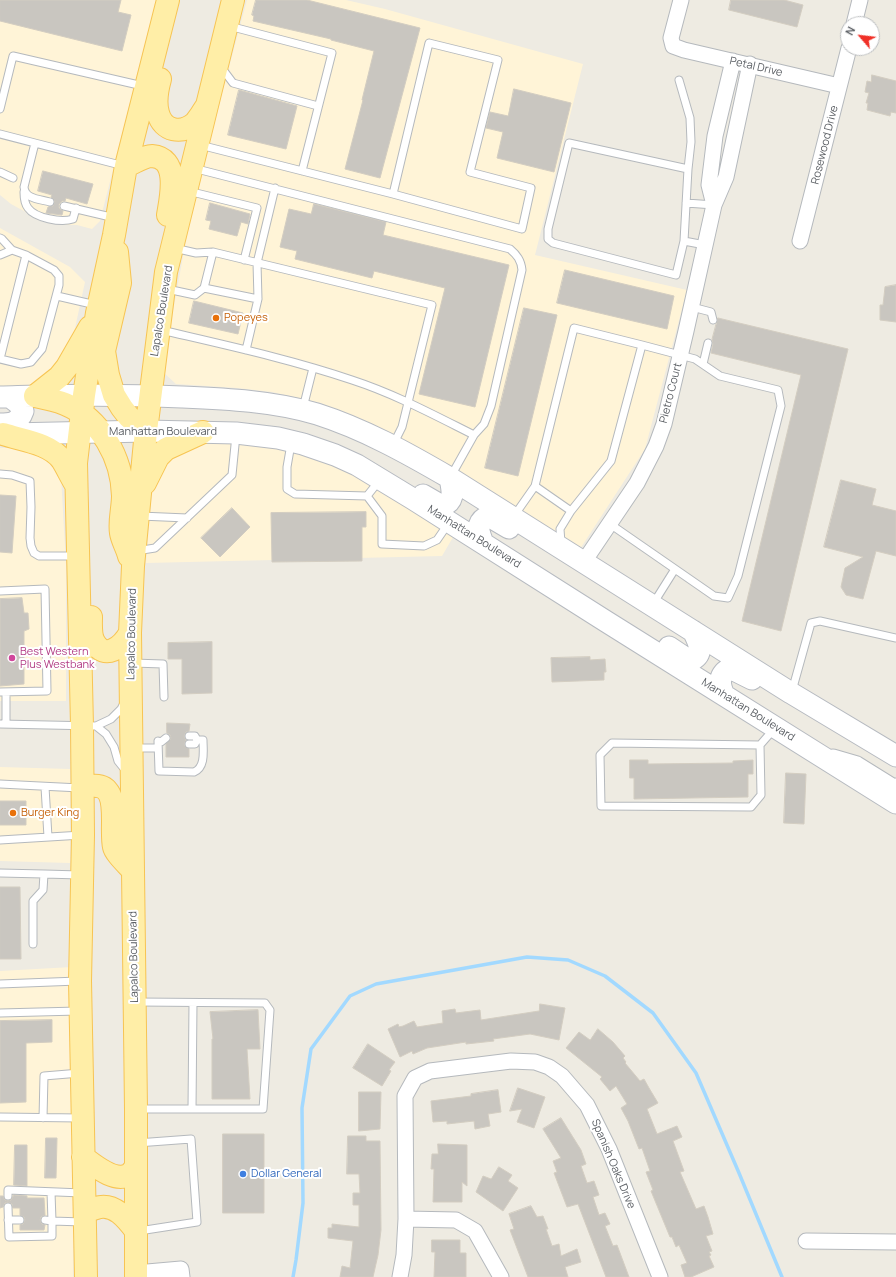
<!DOCTYPE html>
<html>
<head>
<meta charset="utf-8">
<style>
  body { margin:0 }
  #map { position:relative; width:896px; height:1277px; overflow:hidden; background:#eeebe2; font-family:Manrope,sans-serif }
  canvas { display:block }
  .north { position:absolute; left:840px; top:16px; width:40px; height:40px; box-sizing:border-box; background:#fff; border:1px solid #bdbfc1; border-radius:50%; rotate:298deg; font-size:11px; font-weight:700; line-height:16px; text-align:center; color:#5b5f64 }
  .north::after { content:''; display:block; margin:auto; width:14px; height:18px; background:#f03027; clip-path:polygon(50% 0,100% 100%,50% 72%,0 100%) }
</style>
</head>
<body>
<div id="map">
<canvas width="896" height="1277"></canvas>
<div class="north">N</div>
</div>
<script>
const ctx = document.querySelector('canvas').getContext('2d');
ctx.lineJoin = 'round';
function paint(path, color) { ctx.fillStyle = color; ctx.fill(path, 'evenodd'); }
function stroke(path, color, width, dash) { ctx.strokeStyle = color; ctx.lineWidth = width; ctx.lineCap = dash ? 'butt' : 'round'; ctx.setLineDash(dash || []); ctx.stroke(path); }
function drawText(font, color, halo, rows, align = 'center') {
  ctx.font = font + ' Manrope,sans-serif'; ctx.lineWidth = 4; ctx.setLineDash([]); ctx.textBaseline = 'middle'; ctx.strokeStyle = halo; ctx.fillStyle = color; for (const [text, x, y, turn = 0] of rows) {
    ctx.save(); ctx.translate(x, y); ctx.rotate((+turn || 0) * Math.PI / 180); ctx.textAlign = isNaN(turn) ? turn : align; if (halo) ctx.strokeText(text, 0, 0); ctx.fillText(text, 0, 0); ctx.restore();
  }
}
paint(new Path2D(`
  M0,0H156L100,221L92,229L77,225H64L33,216L11,204L0,195Z
  M247,0H346L385,9L583,64L535,255L687,290L645,449L580,549L438,462L321,403L272,392L237,388L176,384L162,371L193,202Z
  M0,228L70,267L85,282L72,342L60,365L28,389L0,390Z
  M156,438L263,444L334,463L456,532L442,556L146,563Z
  M0,448H19L43,456L61,476L66,565V701H0Z
  M0,767L70,769V863L0,861Z
  M72,967L74,1161L73,1277H0V971Z`), '#fff4d7');
stroke(new Path2D(`
  M293,1277L296,1260L303,1203L302,1108L311,1049L350,996L376,984L527,957L568,960L605,976L653,1013L696,1073L739,1173L782,1277`), '#a2d9ff', 3.5);
const building = new Path2D(`
  M0,0H121L118,12L131,15L122,51L0,21Z
  M256,0H307L420,28L380,178L345,169L363,100H362L374,51L331,40V39L253,21L254,16L252,15Z
  M731,0H784L803,5L797,27L729,10Z
  M872,75L896,81V113L891,112L890,116L867,110L868,103H866L869,93L865,92L867,81L871,82Z
  M514,89L571,103L554,172L497,158L503,132L486,128L490,112L508,116Z
  M239,90L297,106L286,149L228,135Z
  M43,171L93,184L87,204L66,198L65,201H62L59,204V208L63,211L62,215L46,213L48,207L53,206L55,201L51,197L52,195L38,191Z
  M210,203L250,214L248,224L241,222L237,236L209,229L211,221L206,220Z
  M314,204L386,222L383,235L509,265L475,407L419,394L445,288L374,271L372,278L295,259L297,251L280,247L289,209L311,214Z
  M565,270L674,296L667,329L557,303Z
  M896,285V322L880,320V305H883L885,287Z
  M194,301L243,313L238,334L189,323Z
  M524,308L557,315L518,476L485,468Z
  M718,318L848,349L781,631L742,621L801,375L711,353L713,344L712,340Z
  M841,480L876,489L872,505L896,511V556L876,551L863,599L846,595L841,587L845,568L863,557L824,547Z
  M0,495L16,496L12,553L0,552Z
  M232,508L250,527L220,557L201,538Z
  M366,512V527H362V561L272,562L271,513Z
  M22,598L24,613H28L29,629L24,631V684L0,686V599Z
  M212,642V693L182,694V659H168V643Z
  M590,657V660L605,659L606,672H604V680L552,682L551,658Z
  M167,723L190,724L189,731L186,732L184,736L186,740L184,744L185,746L189,749V757H166V744L170,740L171,738L170,735L167,733Z
  M630,760H648V764L733,763V761L753,760V774H748V797L634,799V778H630Z
  M786,773L806,774L804,824L784,823Z
  M0,801H26V825H0Z
  M0,887H20L21,959H0Z
  M540,1004L565,1008L559,1040L530,1034L493,1039L494,1041L466,1044V1042L427,1048L413,1054L412,1051L400,1057L388,1029L398,1024L399,1027L403,1026L414,1021L417,1027L443,1023L442,1011L455,1009L456,1013L480,1010L481,1020L539,1011Z
  M258,1010L260,1049H247L250,1099H212V1039H213L210,1012Z
  M52,1020V1042L26,1043V1102L0,1103V1021Z
  M598,1029L613,1042L625,1056L623,1058L626,1062L625,1063L640,1081L644,1079L649,1088L658,1103L647,1109L657,1134L677,1126L682,1137L673,1141L684,1171L680,1172L696,1209L704,1206L708,1217L713,1234L706,1236L712,1251L709,1252L711,1255L709,1256L714,1267L691,1277H685L681,1265L687,1263L679,1245L676,1247L672,1237H670L651,1191L653,1190L646,1172L650,1171L642,1148L639,1149L628,1121L621,1108L627,1104L616,1086L610,1091L600,1079L602,1077L566,1048L579,1032L590,1040Z
  M368,1044L395,1062L389,1070L391,1071L382,1086L353,1068Z
  M518,1088L545,1097L534,1128L517,1122L522,1109L510,1111Z
  M498,1090L501,1112L488,1114L490,1126L475,1129L474,1121L447,1124V1121L433,1122L431,1101L471,1096V1094Z
  M359,1092H381L380,1129L359,1131Z
  M561,1118L581,1150L586,1164L581,1166L587,1183L594,1181L599,1195L593,1197L599,1215L605,1213L610,1224L605,1226L613,1246L617,1245L629,1277H606L578,1204L567,1207L554,1173L557,1172L553,1161L561,1158L543,1129Z
  M223,1134H264V1213H223Z
  M348,1136H366V1141H380L381,1230L378,1255L373,1277H340L342,1266L350,1268L353,1241L328,1238V1228H332V1224L359,1227V1205H353V1193H360L359,1174H347Z
  M46,1138H57L56,1178H45Z
  M438,1144L467,1145V1186L462,1182V1202H433L434,1169H431L432,1154H438Z
  M15,1145H27V1186L14,1185Z
  M499,1167L512,1175L508,1181L518,1188L503,1211L476,1192L483,1176L491,1179Z
  M14,1195L27,1196V1198H44L45,1215L41,1217L40,1220L42,1224L45,1225L44,1230H20V1225L23,1224L25,1220L24,1217L20,1215V1208H13L12,1204L8,1202L5,1203L3,1207L0,1208V1196H3L5,1200L8,1201L11,1200Z
  M531,1206L537,1217L543,1216L548,1229H546L552,1246L559,1244L561,1256L577,1249L581,1262L565,1267L568,1277H528L510,1230L514,1229L509,1214Z
  M432,1240H460V1253H466V1277H434L435,1252H432Z`);
paint(building, '#c9c6c0');
stroke(building, '#d3cdc1', 1);
const lane = new Path2D(`
  M229,26L332,53L302,171
  M429,43L498,60L470,172L531,188L522,229L393,194Z
  M221,67L233,83L318,106
  M679,80L690,118L691,142L688,169L569,143L548,229V239L553,243L676,275L684,241L705,245
  M0,109L13,56L143,86
  M0,134L124,166
  M35,143L24,187C25,199 39,199 50,202
  M200,145L393,194
  M193,168L510,249C517,255 521,260 522,270L491,406L484,424L474,435
  M0,172L13,178
  M188,191L257,208L244,260
  M24,192C24,197 24,203 28,208C35,218 61,223 73,219L76,208
  M686,203L714,205
  M64,206L115,218
  M0,238L2,239L12,250L26,255L54,270L59,276V285L42,349L31,362L21,364L0,359
  M684,241L688,169
  M174,248L196,253L213,252
  M0,255L12,250
  M167,289L195,295L204,288
  M57,296L96,305
  M258,299L204,288L213,252L432,305L402,427L393,445
  M692,307L711,312L713,320
  M161,330C225,345 290,359 352,380C395,394 434,415 474,435L451,476
  M246,350L258,299L257,263L275,188
  M0,359L26,255
  M703,364L708,343
  M303,408L313,368
  M291,444L287,467V489L295,494L367,496L379,481
  M0,474L12,475L30,481L31,507L30,538L31,546L34,553L39,556H77
  M535,486L574,328L642,345
  M367,496L382,516V544L424,546L437,540L448,524
  M571,511L611,461L642,345L695,359L720,376L778,390L781,406L738,576L728,598L714,596L610,524
  M140,516L187,518
  M514,516L535,486L571,511L560,529L561,543
  M136,551L155,548L232,475L236,435
  M0,591L45,589L47,691L0,692
  M653,604L675,569
  M133,663L163,664L164,697
  M792,691L811,623L820,621L896,638
  M6,692V724
  M0,724L96,726L111,719L121,709L124,703
  M96,726L106,734L114,747L118,761L126,771
  M189,736H195L197,740
  M166,738L161,742L158,741L159,771L194,772C206,767 203,750 203,740H197L195,744H189
  M760,745L612,743L600,755L601,806L751,807L761,795L760,745L774,729
  M134,748H158
  M0,784L80,788
  M45,787L48,837
  M0,840L82,835
  M0,873L44,874
  M33,944V901L43,890L44,874L80,875
  M0,984L78,981
  M137,1002L265,1003L270,1010L263,1109H137
  M0,1013L78,1011
  M192,1109L193,1003
  M0,1117L80,1118
  M43,1118L44,1076L80,1073
  M137,1143L191,1139L197,1222L139,1231
  M8,1196V1190L82,1193
  M8,1207L9,1237L52,1236V1221L83,1222
  M8,1220H20
  M45,1220L52,1221L51,1192`);
const street = new Path2D(`
  M681,0L671,38L673,46L684,50L839,86
  M854,24L860,0
  M714,205L709,185L715,136L733,61
  M800,241L849,48
  M583,563L637,483L656,446L664,424L686,331L714,205L726,177L750,64
  M833,757L857,764L894,787L896,786
  M406,1219L456,1220L475,1231L501,1277
  M806,1241L896,1242
  M136,1273L181,1269L182,1277
  M400,1277L404,1255L406,1219L405,1096L415,1078L430,1071L511,1061L535,1062L549,1067L562,1076L587,1105L609,1149L660,1277`);
const secondary = new Path2D(`
  M0,397C12,397 24,396 36,396C85,395 133,395 182,397C227,399 273,401 317,414C364,429 407,453 450,478L791,693L896,756
  M0,424C11,424 19,423 23,411L18,403L10,397
  M11,434L146,431L236,433L278,438L303,444L335,455L357,465L413,499L607,622L896,803
  M423,495L442,506C456,501 452,490 450,478
  M483,543C479,533 475,524 486,517L492,518L509,528
  M669,647L687,659L692,660C705,653 698,641 693,631
  M724,695C719,684 718,675 730,668L752,679`);
const primary = new Path2D(`
  M160,79C157,90 155,103 158,113C163,132 182,134 195,123C199,118 203,112 206,107
  M126,166C134,163 144,156 152,156C180,158 171,197 168,215
  M117,252L120,283L104,351L108,375L114,395L122,408L129,417L146,431
  M35,396C45,398 55,400 65,404C101,419 122,458 123,496C123,508 119,521 121,533C122,540 127,548 129,556
  M35,396L59,377L67,367L90,327
  M3,434C21,440 50,443 62,460C67,468 71,477 76,485
  M145,483L158,457L166,449L203,432
  M91,617C91,625 90,635 94,642C105,661 122,647 130,633
  M82,788C125,775 109,824 114,847C115,853 129,866 133,871
  M83,1157C94,1165 115,1184 130,1174C132,1172 134,1169 136,1167
  M85,1213C88,1211 92,1209 96,1208C114,1202 127,1219 136,1231
  M86,1277L80,981L83,835L82,726L76,463L84,395L97,313L114,235L126,166L168,0
  M136,1277V1109L130,633L133,566L146,431L166,272L233,0`);
stroke(lane, '#b5b9bd', 9);
stroke(street, '#b5b9bd', 17);
stroke(secondary, '#b6bac0', 23);
stroke(primary, '#f7c453', 24);
stroke(lane, '#fff', 7);
stroke(street, '#fff', 15);
stroke(secondary, '#fff', 21);
stroke(primary, '#ffeea7', 22);
for (const [x, y, r, color] of [
  [216,318,4,"#e8710a"],
  [12,658,4,"#d1479c"],
  [13,813,4,"#e8710a"],
  [243,1174,4,"#3f7fe0"]
]) { const dot = new Path2D(); dot.arc(x, y, r, 0, 2 * Math.PI); ctx.fillStyle = color; ctx.fill(dot); stroke(dot, '#fff', 1.5); }
drawText('11px', '#5b5f64', '#fff', [
  ["Petal Drive",756,67,13],
  ["Rosewood Drive",825,145,-76],
  ["Lapalco Boulevard",162,311,-81],
  ["Pietro Court",671,393,-76],
  ["Manhattan Boulevard",163,432],
  ["Manhattan Boulevard",474,537,32],
  ["Lapalco Boulevard",132,634,-89],
  ["Manhattan Boulevard",748,710,32],
  ["Lapalco Boulevard",134,957,-91],
  ["Spanish Oaks Drive",613,1164,67]
]);
drawText('11px', '#c56008', '#fff', [
  ["Popeyes",224,318],
  ["Burger King",21,813]
], 'left');
drawText('11px', '#b23c85', '#fff', [
  ["Best Western",20,652],
  ["Plus Westbank",20,665]
], 'left');
drawText('11px', '#366cbe', '#fff', [
  ["Dollar General",251,1174]
], 'left');
</script>
</body>
</html>
